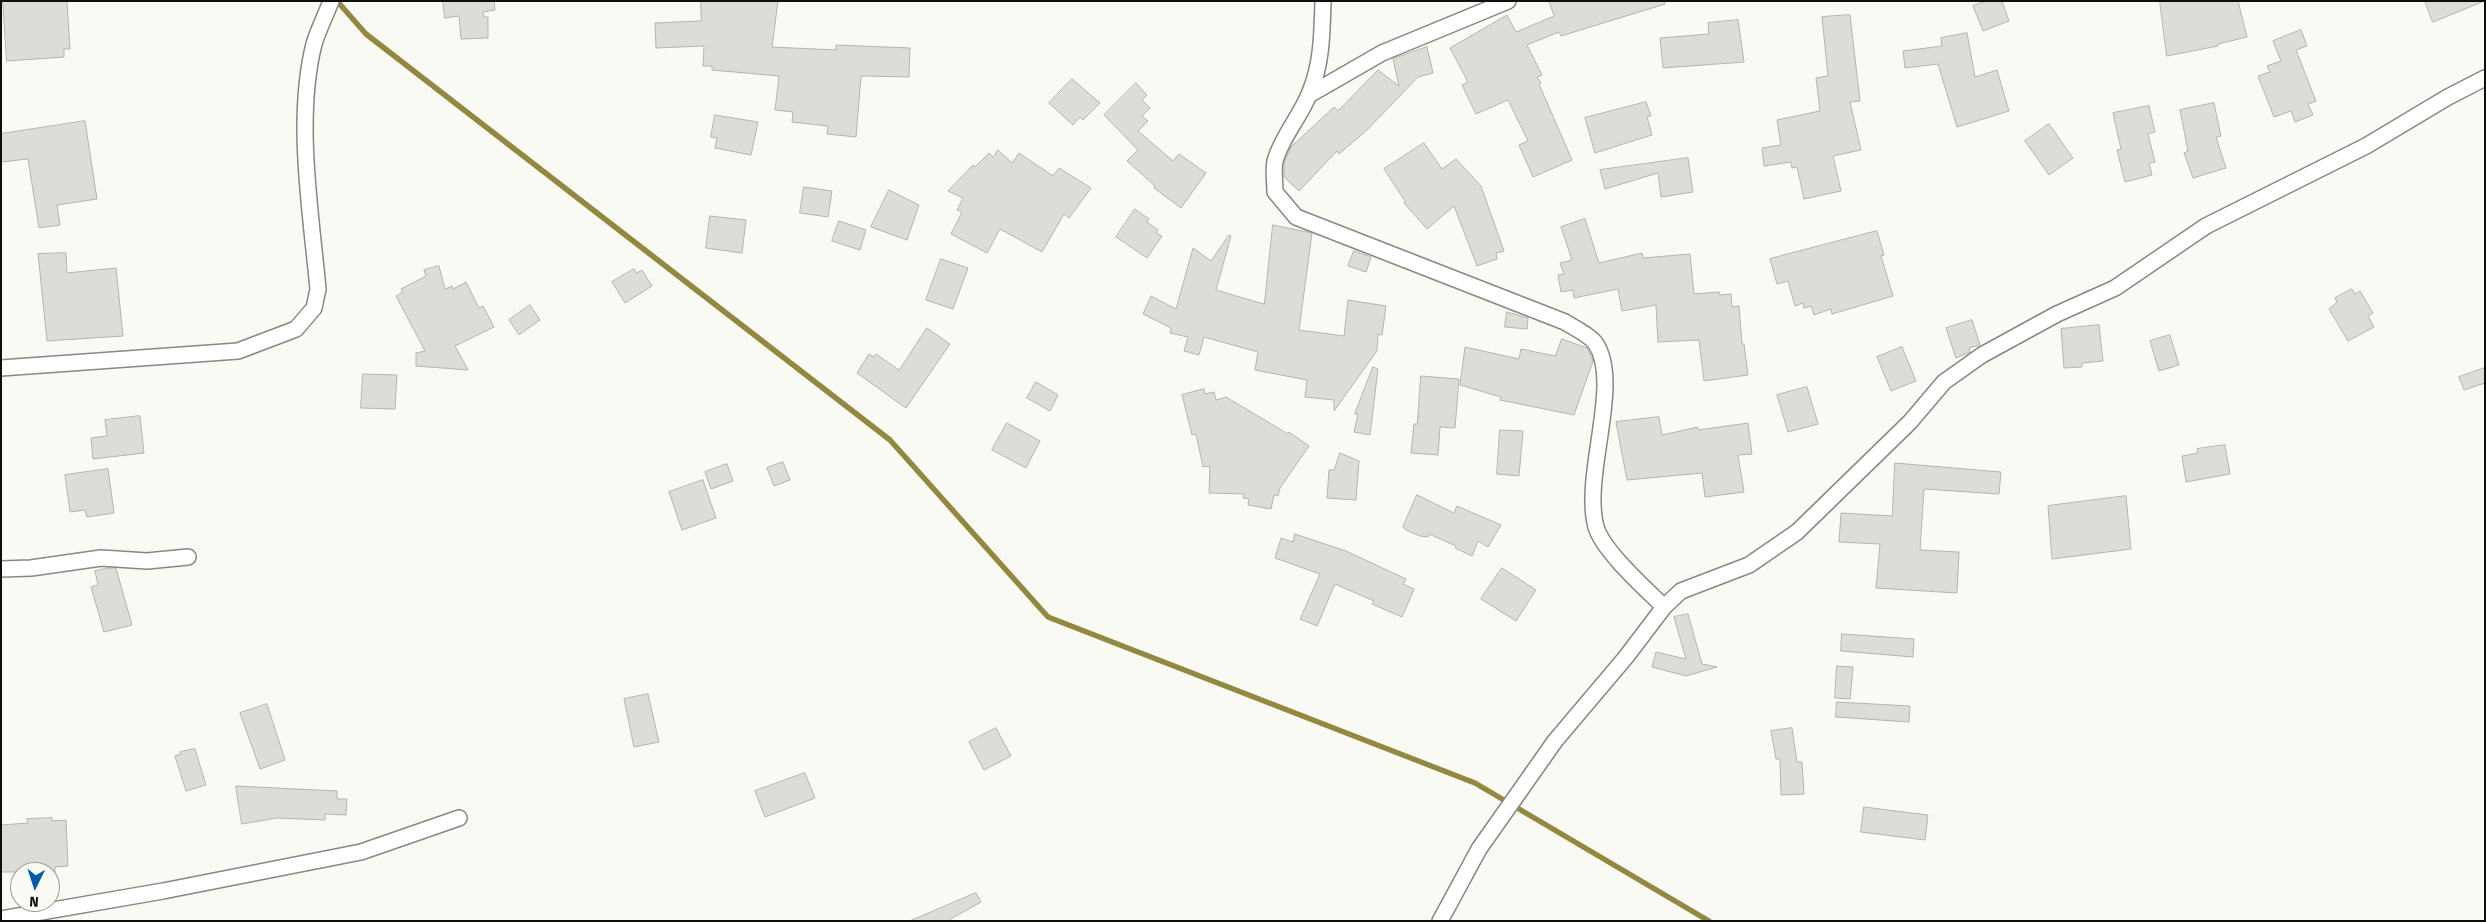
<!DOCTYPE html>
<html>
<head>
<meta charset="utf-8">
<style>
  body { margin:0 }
  #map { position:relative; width:2486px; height:922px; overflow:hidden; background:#fafaf5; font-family:"Fira Sans",sans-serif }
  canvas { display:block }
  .frame { position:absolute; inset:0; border:2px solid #0e0e0c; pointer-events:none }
  .north { position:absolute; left:10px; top:862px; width:50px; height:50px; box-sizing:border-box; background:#fafaf5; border:1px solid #9c9c98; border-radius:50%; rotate:184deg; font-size:14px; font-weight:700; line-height:20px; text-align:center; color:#0e0e0c }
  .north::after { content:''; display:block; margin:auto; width:18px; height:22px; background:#015daa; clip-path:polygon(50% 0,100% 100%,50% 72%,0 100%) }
</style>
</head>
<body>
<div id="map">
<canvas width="2486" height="922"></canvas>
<div class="frame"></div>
<div class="north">N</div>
</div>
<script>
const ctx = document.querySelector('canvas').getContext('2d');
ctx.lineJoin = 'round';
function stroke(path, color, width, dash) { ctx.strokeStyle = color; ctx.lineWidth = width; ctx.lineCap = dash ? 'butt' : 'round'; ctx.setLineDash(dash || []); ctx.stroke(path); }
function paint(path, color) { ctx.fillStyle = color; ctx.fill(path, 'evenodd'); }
stroke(new Path2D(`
  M337,1L366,34L890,440L1048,617L1475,783L1709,921`), '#928840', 5.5);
const building = new Path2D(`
  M3,1H67L70,49H64V57L7,61Z
  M443,1H494L495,10L483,12L484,17H488V38L461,39L459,16L445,18Z
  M701,1H778L772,47L836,50V45L910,48L909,77L861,76L856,137L827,134L828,126L792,122L793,112L775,110L779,76L712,70V66H703L704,46L656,48L655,23L701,21Z
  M1549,1H1664L1665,4L1561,36L1559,32L1527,45L1542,75L1537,77L1541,83L1539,84L1572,160L1533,177L1519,145L1528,141L1508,100L1476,114L1462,85L1468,82L1450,48L1507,15L1516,32L1554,16Z
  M1986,1H2002L2009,21L1983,31L1973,6Z
  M2160,1H2238L2247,37L2218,44V46L2167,56Z
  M2425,1H2482V2L2433,22Z
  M1850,15L1860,101L1850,102L1861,150L1833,156L1841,191L1804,199L1797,167L1792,168L1791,162L1764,166L1762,148L1781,145L1777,120L1820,111L1816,78L1828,76L1822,17Z
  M1738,20L1744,62L1663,68L1660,38L1709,34L1708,23Z
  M2301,30L2307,46L2296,50L2316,101L2308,104L2313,115L2295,122L2291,111L2274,117L2258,76L2270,72L2267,66L2281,61L2273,41Z
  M1967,33L1975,77L1997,70L2009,111L1957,127L1938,64L1905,68L1903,51L1942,46L1941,38Z
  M1427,47L1433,73L1418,77L1367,130L1339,154L1337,151L1299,191L1284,177V163L1291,147L1334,107L1338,111L1378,70L1399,86L1393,59Z
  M1072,79L1100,103L1083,120L1080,117L1073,125L1049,103Z
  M1136,83L1147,95L1142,100L1150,108L1142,116L1148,121L1138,131L1173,161L1179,154L1206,173L1181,208L1154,188L1155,186L1127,161L1138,150L1104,115Z
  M1646,102L1651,116L1647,117L1652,135L1595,153L1585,118Z
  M2214,103L2221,136L2216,137L2226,168L2193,178L2184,153L2188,151L2180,110Z
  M2149,106L2155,132L2148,134L2155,162L2149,163L2152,175L2125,182L2117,150L2121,149L2113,113Z
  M715,115L758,122L751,155L715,148L717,138L711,137Z
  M85,121L97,199L57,205L60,225L39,228L28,159L1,162V134Z
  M2049,124L2073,158L2049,175L2025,141Z
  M1424,143L1442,169L1456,159L1481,186L1504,251L1496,253L1497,259L1477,266L1454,206L1427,229L1404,203L1405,201L1384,169Z
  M998,150L1012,163L1019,153L1053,176L1059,168L1091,188L1069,218L1064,214L1042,252L1000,229L987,253L951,234L962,212L957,210L963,198L948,191L973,165L975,167L989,153L993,157Z
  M1688,158L1693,192L1661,197L1658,173L1605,189L1600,170Z
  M804,187L832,191L828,217L800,213Z
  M889,190L919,205L907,240L871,227Z
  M1135,209L1149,219L1147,222L1158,230L1156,233L1162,236L1147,258L1116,237Z
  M710,216L746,220L742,253L706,248Z
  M1585,219L1599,263L1642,253L1643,258L1690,254L1694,294L1719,292L1720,295L1731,294L1732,307L1739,306L1742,344H1744L1748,375L1704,381L1699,340L1658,342L1656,305L1622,311L1618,289L1574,298L1573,290L1561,292L1558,275L1564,274L1560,263L1572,260L1561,227Z
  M839,221L866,230L860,250L832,241Z
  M1273,225L1312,233L1299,330L1344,336L1348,300L1386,306L1382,335L1378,334L1377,351L1334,411V400L1305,397L1307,380L1255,370L1258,352L1204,337L1199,355L1184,351L1188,337L1170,333L1171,328L1143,314L1151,296L1176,309L1193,248L1211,261L1229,235L1231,236L1216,290L1264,304Z
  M1877,231L1884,255L1881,256L1893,296L1832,314L1831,309L1814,315L1811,306L1804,308L1803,303L1795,306L1788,281L1777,284L1770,259Z
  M1354,251L1371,257L1366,272L1348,266Z
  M66,253L67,273L116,268L123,336L47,341L38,254Z
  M941,259L968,268L953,309L926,300Z
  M439,266L445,289L452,286L453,289L466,282L479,308L483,306L494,327L455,346L468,370L416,366V353L425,351L396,296L403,292L401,289L426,276L424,270Z
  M634,269L637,273L642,270L652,286L625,303L612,282Z
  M2352,289L2355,294L2360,291L2373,313L2368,316L2374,327L2348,341L2329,309L2337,302L2335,298Z
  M530,305L540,320L519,335L509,320Z
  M1507,312L1528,318L1527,329L1505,327Z
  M1972,320L1980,345L1969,348L1970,352L1956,358L1946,328Z
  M2099,325L2103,361L2082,363V367L2064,368L2061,329Z
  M927,328L950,344L906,408L857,373L869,354L874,357L876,354L899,370Z
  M2170,335L2179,365L2159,371L2150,341Z
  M1562,339L1587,348L1593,361L1574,415L1500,400L1501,397L1460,385L1465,347L1519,359L1521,349L1555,356Z
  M1902,347L1916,381L1891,391L1877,357Z
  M1373,367L1378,369L1370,435L1354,432L1358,414H1355Z
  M2485,368V383L2464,390L2459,377Z
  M363,374L397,375L395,409L361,408Z
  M1421,376L1459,379L1455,428L1440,427L1438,455L1411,453L1414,424H1417Z
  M1036,382L1058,395L1050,411L1027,398Z
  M1807,387L1818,424L1788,432L1777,395Z
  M1204,389L1205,394L1214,392L1216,400L1226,397L1288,434L1289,432L1309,446L1280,488L1278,496L1274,495L1271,509L1248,505L1249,499L1243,498L1244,494L1209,493L1210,466L1203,467L1196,434L1192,435L1182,395Z
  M140,416L144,453L93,459L91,438L107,436L105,420Z
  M1659,417L1662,435L1698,427V430L1748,423L1752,454L1738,455L1744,492L1705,497L1702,473L1627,480L1616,422Z
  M1007,423L1040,441L1026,468L992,450Z
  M1500,430L1523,431L1519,476L1497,474Z
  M2225,445L2230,474L2186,482L2182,456L2198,453L2197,449Z
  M1340,453L1359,461L1356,500L1327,498L1329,470H1334Z
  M783,462L790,480L774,486L767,468Z
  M1895,463L2001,472L1999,494L1924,489L1920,550L1959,552L1957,593L1876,588L1880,544L1839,542L1841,513L1892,516Z
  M727,464L733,481L711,489L705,472Z
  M108,469L114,513L87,517L85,510L70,512L65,475Z
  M703,480L716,518L682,530L669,492Z
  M1417,495L1454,513L1457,506L1501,525L1488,547L1478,541L1472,556L1455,548L1456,546L1429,534L1428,537L1420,536L1406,530L1403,527Z
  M2126,496L2131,549L2052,559L2048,506Z
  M1295,534L1346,551L1406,579L1403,584L1414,589L1402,617L1372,604L1374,601L1335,584L1317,626L1300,619L1320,574L1275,558L1281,538L1293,542Z
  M108,568H116L132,625L104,632L91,587L98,585L95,571Z
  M1502,568L1536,590L1516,621L1481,599Z
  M1688,614L1702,664L1717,667L1686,676L1652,667L1656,652L1686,659L1674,617Z
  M1842,634L1914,639L1913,657L1841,651Z
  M1837,666L1853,667L1850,699L1835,698Z
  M648,694L659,742L634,747L624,699Z
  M1837,702L1910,706L1909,722L1836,717Z
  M267,704L285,760L260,769L240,713Z
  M996,728L1011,756L984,770L969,742Z
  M1792,728L1797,762H1802L1804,794L1781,795L1780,759H1776L1771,731Z
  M195,749L206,785L186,791L175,756L181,754L180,752Z
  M805,773L815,798L765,817L755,791Z
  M236,786L337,791V799H347L346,815L325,814V820L277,818L242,824Z
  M1864,807L1928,815L1925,840L1861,832Z
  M52,818V821L66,820L68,866L55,867V872H1V825L28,823L27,819Z
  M976,893L981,902L947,921H910Z`);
paint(building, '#ddddd8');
stroke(building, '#b4b3af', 1);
const street = new Path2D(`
  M1323,1C1322,33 1322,63 1310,92C1301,116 1282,136 1275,161C1273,171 1275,183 1275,192L1296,217L1565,322C1574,328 1590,335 1596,344C1622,385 1582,475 1596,527C1603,551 1646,589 1664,607
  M1309,95L1382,53L1508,1
  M1,368L238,351L296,329L314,308L318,289C311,213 295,119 314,44C318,30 326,15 331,1
  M1,569L31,568L101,558L147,561L188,557
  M1,919L163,891L361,852L459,818
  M1440,921L1479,849L1555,741L1626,657L1664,607L1681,591L1749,565L1797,532L1910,422L1944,382L1982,355L2057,314L2115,288L2206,226L2366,146L2448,97L2485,78`);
stroke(street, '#888783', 18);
stroke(street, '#fff', 15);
</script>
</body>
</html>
